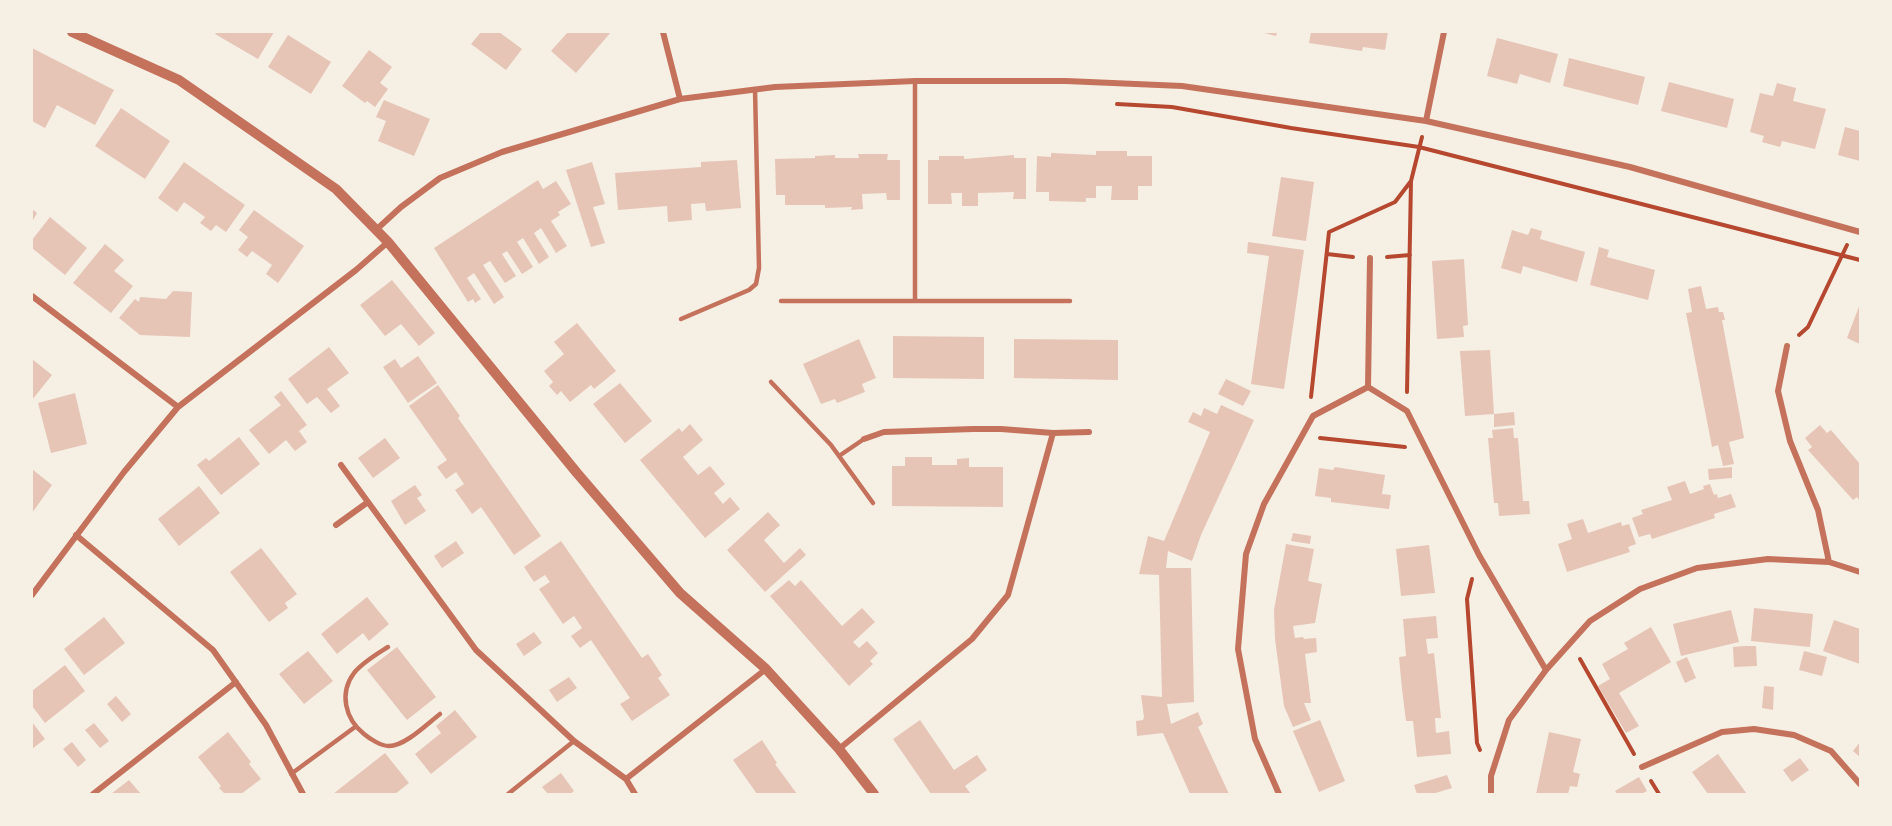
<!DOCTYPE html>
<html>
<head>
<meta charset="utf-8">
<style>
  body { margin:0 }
  #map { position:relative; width:1892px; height:826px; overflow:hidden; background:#f6efe4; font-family:"Asap Condensed",sans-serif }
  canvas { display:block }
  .frame { position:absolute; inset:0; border:33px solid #f6efe4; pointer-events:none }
</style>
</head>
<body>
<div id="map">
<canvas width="1892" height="826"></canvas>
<div class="frame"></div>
</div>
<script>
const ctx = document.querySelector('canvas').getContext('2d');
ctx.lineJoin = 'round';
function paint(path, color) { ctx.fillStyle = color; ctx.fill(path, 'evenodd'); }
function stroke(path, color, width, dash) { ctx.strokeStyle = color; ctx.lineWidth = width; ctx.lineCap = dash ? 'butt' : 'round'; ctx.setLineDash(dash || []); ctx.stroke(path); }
paint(new Path2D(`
  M217,32H274L258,59L215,34Z
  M481,32H499L522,49L506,70L471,44Z
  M568,32H611L576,73L551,51Z
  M1260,32H1277L1276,36Z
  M1311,32H1388L1385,50L1363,47L1362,51L1309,43Z
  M288,35L331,62L311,94L268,67Z
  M1497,38L1558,54L1550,83L1520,74L1517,84L1487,76Z
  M32,48L114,90L95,125L57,105L45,128L32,121L33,116L32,115Z
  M369,50L392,67L380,83L388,89L375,107L367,101L365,103L342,86Z
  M1569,58L1645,77L1638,105L1563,86Z
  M1669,82L1734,99L1727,128L1661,111Z
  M1777,83L1796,88L1793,101L1826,109L1815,149L1782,141L1780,147L1762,142L1764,136L1750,132L1760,93L1773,96Z
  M384,100L430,119L414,156L378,141L386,121L376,117Z
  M121,108L170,141L145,179L95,146Z
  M1845,127L1860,131V161L1838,155Z
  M1096,151H1127V156H1152V186H1138V200H1111L1112,186H1096V198H1086V202L1049,201V192H1036L1037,156L1051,157V153L1096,155Z
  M858,154H888L887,160H900V200H887L886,193L862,194L863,209L851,210L852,207L825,208V205H785V195H776L775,159L815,158V156L835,155V158H859Z
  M1014,155V158H1026V199H1013L1014,192L978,193V206H962V193H951L952,204H928V160H939V156H964V159Z
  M737,160L741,208L706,211L705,203L691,204L692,220L668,222L667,206L618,210L615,173L701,167V162Z
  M184,162L245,205L226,232L216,225L211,231L200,223L205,217L184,202L177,212L158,198Z
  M592,162L605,204L593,207L605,243L591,247L566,170Z
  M1281,177L1314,182L1306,241L1272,236Z
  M538,180L543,189L556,181L571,204L558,212L560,215L551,221L567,246L556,253L541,228L534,233L549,257L539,264L523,238L517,242L533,267L522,274L507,251L502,254L516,276L505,283L490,261L483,265L504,297L494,304L474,273L467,278L481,299L475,303L473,299L468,302L434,248Z
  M32,209L37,213L32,222Z
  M254,210L304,246L278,283L266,274L272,265L252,251L247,257L238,250L248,237L239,230Z
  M50,217L87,248L65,275L32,248V240Z
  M1531,228L1542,231L1540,239L1585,252L1577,282L1523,266L1521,274L1501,268L1512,230L1528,235Z
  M1248,242L1304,250L1284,389L1251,384L1269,256L1247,253Z
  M105,244L124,260L114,271L133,286L111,313L73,283Z
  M1599,247L1609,250L1607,257L1655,270L1648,300L1590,285Z
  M1464,259L1468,325L1463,326L1464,337L1437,339L1432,261Z
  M392,280L435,333L419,346L401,324L385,336L360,305Z
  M1701,286L1706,309L1718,307L1719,312H1723L1725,320H1722L1744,438L1729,442L1734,464L1723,466L1718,445L1712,447L1686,313L1692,312L1688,289Z
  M173,291L192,292L190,337L140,335L119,318L135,299L139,302L140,297L166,299Z
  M1860,304V344L1847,338Z
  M577,323L616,371L594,389L591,385L570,402L561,391L557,395L549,386L553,382L544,371L564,354L554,342Z
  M893,336L984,337V379L893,378Z
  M859,339L876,378L862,384L865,392L837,403L835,399L821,404L803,364Z
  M1014,339L1118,340V380L1014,378Z
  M329,347L349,373L327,389L340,406L331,413L317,397L307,404L288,379Z
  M1490,350L1494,414L1465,416L1460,351Z
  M418,356L437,383L408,403L383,367L395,359L401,368Z
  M32,359L52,375L32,400Z
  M1226,379L1251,391L1243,406L1218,394Z
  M620,383L652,421L625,443L593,404Z
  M438,385L460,416L458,418L541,536L514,555L481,507L472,514L455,490L464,484L456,472L446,479L437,467L447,460L409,406Z
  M281,391L307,425L299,431L307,442L295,451L286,440L269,454L249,430L281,405L274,397Z
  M75,393L87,444L51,453L38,403Z
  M1221,405L1254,420L1201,535L1192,561L1168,551L1166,568H1191L1194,702L1167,704L1171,724L1198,712L1203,724L1198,727L1229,794H1190L1163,733L1137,736L1136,721L1143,720L1144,717L1141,695L1162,697L1159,575L1139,574L1148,536L1164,541L1210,432L1188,422L1193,412L1201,416L1204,408L1217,414Z
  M1514,412L1515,425L1494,427V414Z
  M690,424L703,440L683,457L698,475L710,466L725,484L714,493L723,504L730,497L740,509L705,538L640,460L679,428L682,432Z
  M1820,425L1827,433L1831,430L1860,464V501L1857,497L1853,500L1808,450L1812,447L1805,438Z
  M1513,428L1514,438H1518L1523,501H1529L1530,514L1499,516L1498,503H1494L1488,438H1493L1492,430Z
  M239,437L260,464L221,495L197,465L206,458L209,461Z
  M385,438L400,458L373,478L358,458Z
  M905,457H932V465H957V459L969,458V467H1003V507L892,506V466H905Z
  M1335,467L1385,475L1382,494L1391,495L1389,509L1331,502V498L1315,496L1319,468L1333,470Z
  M1732,467V478L1709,480L1708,469Z
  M32,469L52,485L32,513Z
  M1685,481L1690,494L1704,489L1703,486L1710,484L1714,495L1717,494L1718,498L1731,494L1736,507L1714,514L1715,518L1652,539L1650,534L1639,537L1632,518L1643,514L1641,510L1672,500L1667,487Z
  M415,485L422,495L417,498L426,511L405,525L391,501Z
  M199,486L220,513L179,546L158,519Z
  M768,512L780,525L764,540L784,563L800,548L806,555L765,592L727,550Z
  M1583,519L1588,533L1621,522L1622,526L1629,524L1636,544L1628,547L1630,552L1567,572L1558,544L1572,539L1567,524Z
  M1293,533L1311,536L1310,544L1291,541Z
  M456,541L464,553L442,568L434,556Z
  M561,541L642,658L648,654L662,675L658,678L670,695L632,721L620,704L630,698L591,640L580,648L571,636L582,628L574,616L563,624L539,589L550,582L545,575L534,582L524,567Z
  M1286,544L1314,549L1308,581L1322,584L1315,623L1293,626L1295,638L1303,637L1304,639L1316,638L1317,652L1305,654L1311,703H1304L1311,720L1293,727L1284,706L1275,639L1274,610Z
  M1429,545L1435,593L1401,596L1396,549Z
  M261,548L297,594L285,603L288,608L269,622L230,572Z
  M789,580L795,586L801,580L842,626L862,608L875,622L853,642L859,648L867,641L878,653L870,661L873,664L849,686L770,596Z
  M367,597L389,624L369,641L363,633L337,654L321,634Z
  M1754,608L1813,614L1810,647L1751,641Z
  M1731,610L1739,642L1681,656L1673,624Z
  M1436,616L1438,638L1426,639L1428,654L1434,653L1441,718H1435L1436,733L1449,731L1451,754L1417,757L1413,721H1406L1402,689L1399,657L1406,656L1403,619Z
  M104,617L125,643L84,675L64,649Z
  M1834,620L1860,629V664L1823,651Z
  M1651,627L1671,662L1619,693L1639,726L1626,733L1598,686L1610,679L1602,664L1628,649L1624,643Z
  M534,632L542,643L524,656L516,644Z
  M1744,646H1756L1757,666L1734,667L1733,647Z
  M397,647L436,697L407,720L367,670Z
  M308,651L333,681L304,704L279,674Z
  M1804,651L1827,657L1822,676L1799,670Z
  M1687,657L1696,678L1685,683L1676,662Z
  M65,665L85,691L45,723L32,706V691Z
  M569,677L577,688L557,702L549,690Z
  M1764,686L1774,687L1773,710L1762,708Z
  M116,696L131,714L122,722L107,704Z
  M455,710L477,737L431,774L415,754L441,733L436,726Z
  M920,720L954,770L977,755L987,770L965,786L971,794H931L893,739Z
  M1320,720L1345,781L1319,792L1293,731Z
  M32,722L45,739L32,749Z
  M94,723L109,741L100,748L85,730Z
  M228,732L251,762L249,764L261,779L241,794H225L219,788L221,786L198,757Z
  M1549,732L1581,739L1573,772L1580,774L1577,787L1570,786L1568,794H1536Z
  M762,740L777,763L775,764L797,794H757L733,760Z
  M72,742L86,760L78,767L63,749Z
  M1860,742V757L1853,751Z
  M385,753L409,783L395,794H333Z
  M1718,754L1736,779L1747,794H1708L1692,772Z
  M1800,758L1809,770L1792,782L1783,770Z
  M561,773L574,791L570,794H548L542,787Z
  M1447,775L1452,788L1432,794H1417L1414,785Z
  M1639,777L1647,791L1641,794H1617L1615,791Z
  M129,780L141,794H111Z`), '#e6c5b7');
stroke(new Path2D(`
  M1117,104L1172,107L1291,128L1419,147L1860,260
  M1327,254L1353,257
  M1387,257L1410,255
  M1799,335L1808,327L1847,245
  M1407,392L1411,181L1422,137
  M1311,397L1329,232L1395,202L1411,181
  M1320,438L1405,447
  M1472,579L1467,599L1477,743L1480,750
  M1580,659L1634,754
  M1651,781L1659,794`), '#b5482f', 4);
stroke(new Path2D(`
  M781,301H1070
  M915,301V81
  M681,319L749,290L756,284L759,268L755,89
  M771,382L831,445L873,503
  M839,456L864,439
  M388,647C377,654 363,662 354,673C339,693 345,719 364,734C370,739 381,746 389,746C405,746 427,724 440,714
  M291,774L355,727
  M508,794L574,741`), '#c5725c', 4.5);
stroke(new Path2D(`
  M663,32L680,99
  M1426,121L1444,32
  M377,229L401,207L440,178L502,152L680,99L775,87L915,81H1066L1182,86L1426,121L1630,167L1860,232
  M32,296L178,407
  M1787,346L1778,391L1790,441L1818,510L1829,562
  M1368,387L1370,258
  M864,439L884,432L973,429H1001L1053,433L1089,432
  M341,465L476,650L574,741L626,779L635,794
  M336,525L368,502
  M76,535L213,650L266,725L303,794
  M32,595L124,472L178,407L356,270L388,242
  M839,749L972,639L1008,595L1053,433
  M1642,767L1722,732L1754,729L1794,735L1831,751L1860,784
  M626,779L766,669
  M93,794L236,682
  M1279,794L1255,739L1238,649L1246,554L1264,504L1313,416L1368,387L1407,411L1479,555L1546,670
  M1491,794V776L1509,720L1546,670L1590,621L1640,589L1697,568L1768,559L1829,562L1860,572`), '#c5725c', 6);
stroke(new Path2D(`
  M72,32L179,80L336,189L388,242L577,473L680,593L766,669L839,749L874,794`), '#c5725c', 10);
</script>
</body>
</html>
